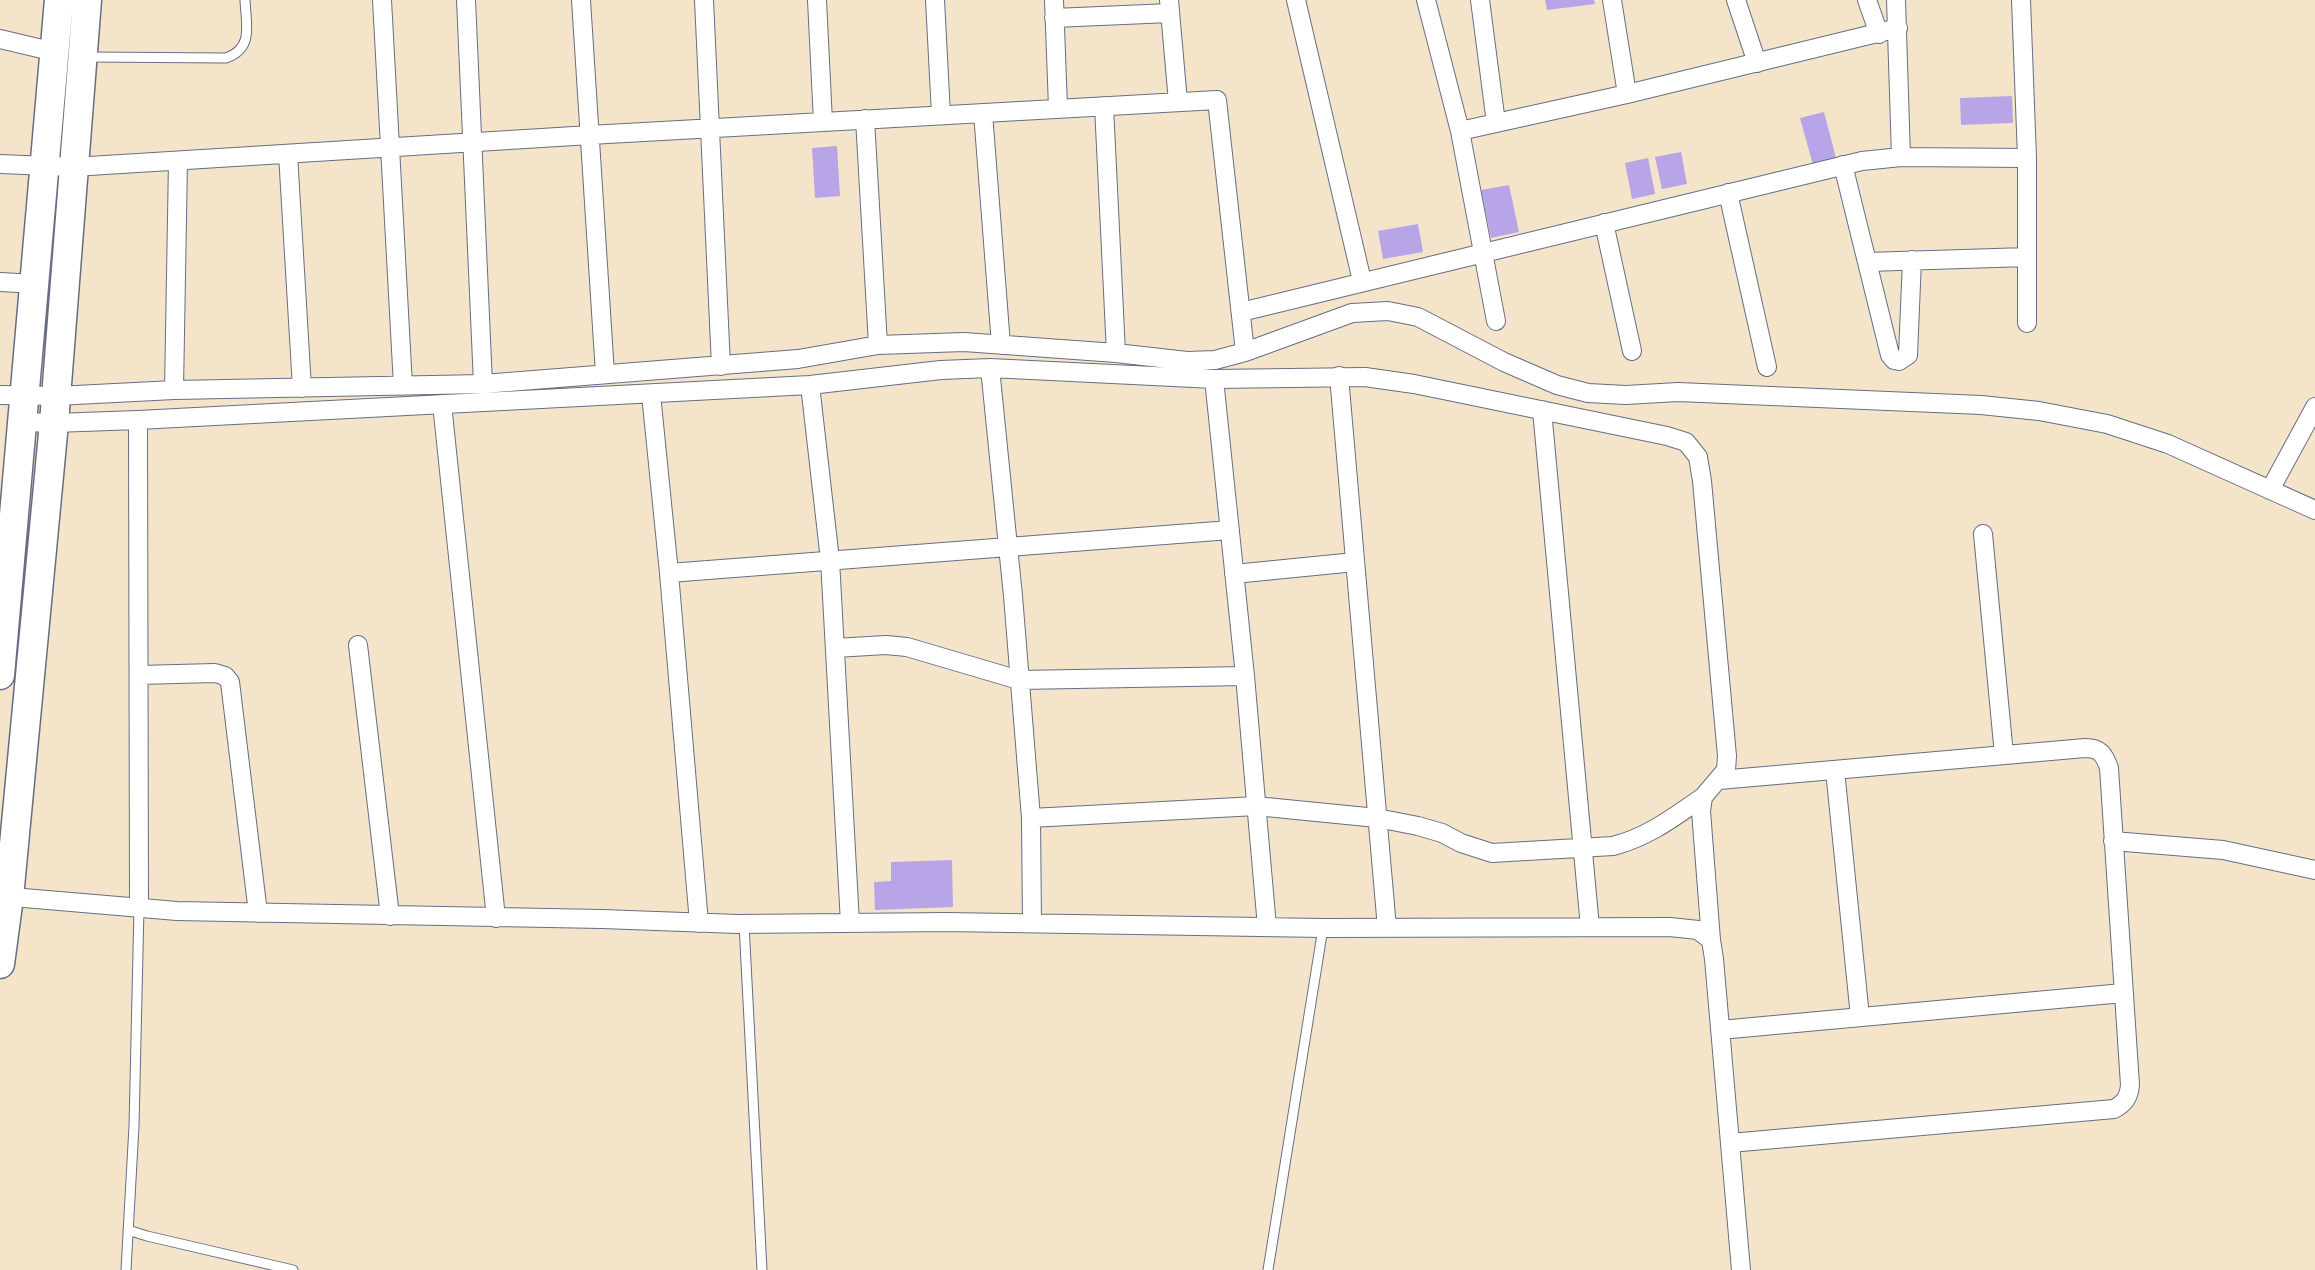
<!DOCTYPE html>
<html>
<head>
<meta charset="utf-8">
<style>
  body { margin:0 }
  canvas { display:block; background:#f4e4ca }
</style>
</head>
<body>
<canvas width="2315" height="1270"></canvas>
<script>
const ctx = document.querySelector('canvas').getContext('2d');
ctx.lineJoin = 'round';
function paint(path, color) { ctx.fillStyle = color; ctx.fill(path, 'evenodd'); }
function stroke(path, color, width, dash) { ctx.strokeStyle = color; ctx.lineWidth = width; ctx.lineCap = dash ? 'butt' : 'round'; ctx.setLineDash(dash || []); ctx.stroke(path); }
paint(new Path2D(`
  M1545,0H1594L1595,4L1547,10Z
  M2012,96L2013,123L1961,125L1960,98Z
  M1824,112L1836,158L1813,165L1800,118Z
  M837,146L840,196L815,198L812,148Z
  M1681,152L1687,184L1662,189L1655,157Z
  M1648,158L1655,194L1632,199L1625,163Z
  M1509,185L1519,232L1491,238L1481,190Z
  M1418,224L1423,252L1383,259L1378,231Z
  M952,860L953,907L875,910L874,882L891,881V862Z`), '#b7a5e7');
const lane = new Path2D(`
  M87,57L226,58C254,48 246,25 245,0
  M744,924L762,1270
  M128,1230L147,1236L293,1270
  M126,1270L134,1126L139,908
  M1268,1270L1323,928`);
const street = new Path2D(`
  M382,0L403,386
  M466,0L483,384
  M581,0L605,374
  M704,0L721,366
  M817,0L823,122
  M935,0L941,115
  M1054,0L1058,108
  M1169,0L1178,102
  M1296,0L1362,281
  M1426,0L1460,131L1496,321
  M1480,0L1496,123
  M1612,0L1627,94
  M1736,0L1757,63
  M1867,0L1879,34
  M1896,0L1901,157
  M2021,0L2027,158V323
  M1054,18L1170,13
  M0,39L55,52
  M1104,106L1116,353
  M983,113L1001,345
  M865,119L878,345
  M1460,131L1627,94L1898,28
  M288,154L302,388
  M0,164L73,167L590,135L1217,100L1245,352
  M1843,165L1890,355L1894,360L1899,361L1908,355L1912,260
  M1728,193L1767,367
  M1604,223L1632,351
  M1867,262L2027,257
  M0,282L36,284
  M1241,312L1862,161L1901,157L2027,158
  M990,368L1013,596L1031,818L1032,923
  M1339,376L1387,928
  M1214,379L1245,676L1267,927
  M810,385L830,560L850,923
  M174,390L178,161
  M651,394L669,573L699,923
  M0,395L56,396L174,390L483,384L798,359L878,345L964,342L1116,353L1187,361L1215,360L1245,352L1352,313L1388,311L1418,317L1504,362L1557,385L1588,393L1626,395L1678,392L1981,405L2039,411L2107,424L2168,444L2315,510
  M442,404L496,918
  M1542,410L1590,927
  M138,420L139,908
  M24,422L54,423L138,420L810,385L941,370L990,368L1214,379L1365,377L1414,384L1667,436L1686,442L1698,457L1702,481L1727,756L1726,770L1703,797L1701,811L1711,940
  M2270,490L2315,407
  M1983,534L2004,755
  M669,573L1230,530
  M1234,574L1355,562
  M358,645L390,916
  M835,648L886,645L907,647L1019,680L1245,676
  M139,675L215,673L225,676L230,682L258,913
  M1835,770L1860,1017
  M1719,780L2085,748C2100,748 2104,754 2109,768L2130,1085C2129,1097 2125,1103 2114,1109L1730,1143
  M1031,818L1256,806L1377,818L1418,826L1442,833L1461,843L1492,853L1613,846C1648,837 1674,817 1703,797
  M2113,841L2223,850L2315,870
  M0,896L177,911L602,919L738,924L946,922L1323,928L1670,927L1698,930L1711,940L1714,959L1741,1270
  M1720,1030L2123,993`);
const primary = new Path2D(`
  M0,675L59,0
  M0,964L9,897L54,423L87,0`);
stroke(lane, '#676e84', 11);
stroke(street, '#676e84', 20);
stroke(primary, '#676e84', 31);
stroke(lane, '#fff', 9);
stroke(street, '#fff', 18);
stroke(primary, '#fff', 28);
</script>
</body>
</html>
